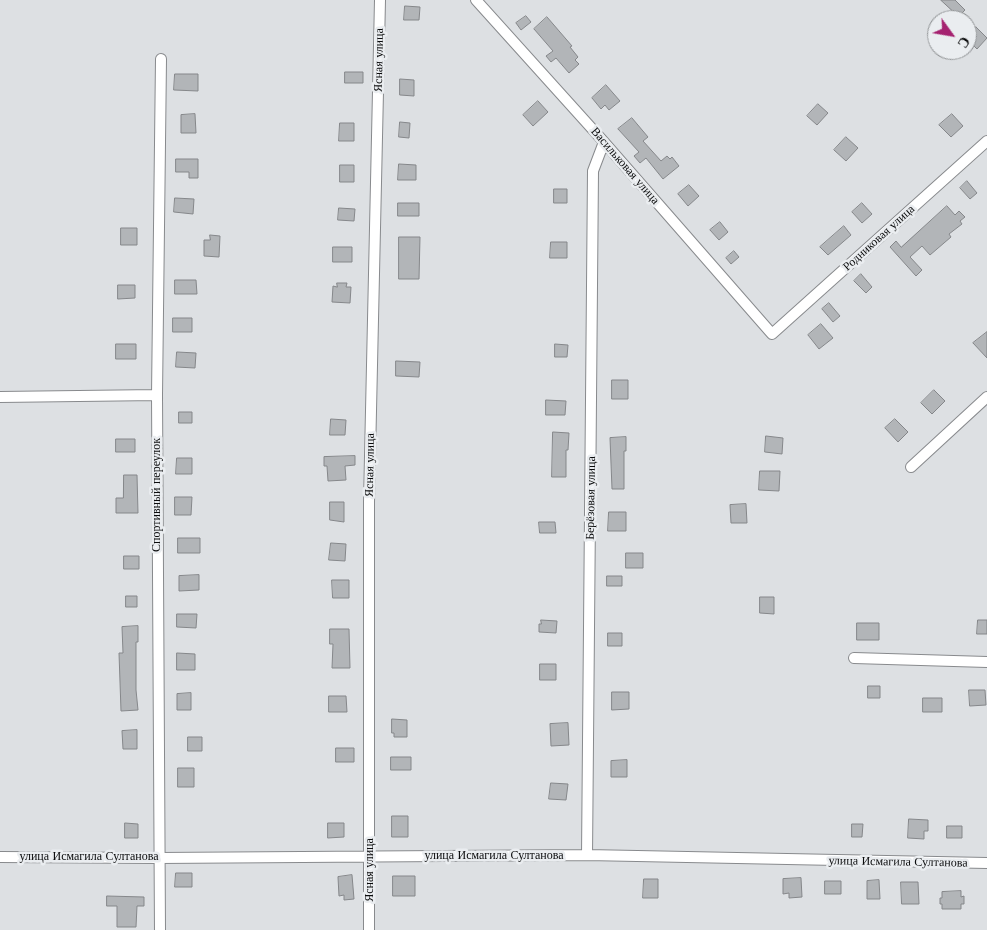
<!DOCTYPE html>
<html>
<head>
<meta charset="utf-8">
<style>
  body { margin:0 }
  #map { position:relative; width:987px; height:930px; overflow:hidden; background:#dde0e3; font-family:"Libre Baskerville",serif }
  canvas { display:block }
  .north { position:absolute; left:927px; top:10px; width:50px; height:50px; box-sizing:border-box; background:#eaedf0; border:1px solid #909395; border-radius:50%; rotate:122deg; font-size:14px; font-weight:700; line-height:20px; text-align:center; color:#0a0b0c }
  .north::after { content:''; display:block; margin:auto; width:18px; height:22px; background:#a52270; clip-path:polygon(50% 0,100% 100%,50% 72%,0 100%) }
</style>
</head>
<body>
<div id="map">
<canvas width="987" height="930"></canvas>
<div class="north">С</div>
</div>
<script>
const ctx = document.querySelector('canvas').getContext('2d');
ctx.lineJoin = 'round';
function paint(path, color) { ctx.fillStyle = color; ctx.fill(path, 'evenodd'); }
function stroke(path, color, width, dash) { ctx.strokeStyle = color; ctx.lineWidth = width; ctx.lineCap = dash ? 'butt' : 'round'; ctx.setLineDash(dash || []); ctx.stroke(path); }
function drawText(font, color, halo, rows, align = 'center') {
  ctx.font = font + ' "Libre Baskerville",serif'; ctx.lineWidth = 5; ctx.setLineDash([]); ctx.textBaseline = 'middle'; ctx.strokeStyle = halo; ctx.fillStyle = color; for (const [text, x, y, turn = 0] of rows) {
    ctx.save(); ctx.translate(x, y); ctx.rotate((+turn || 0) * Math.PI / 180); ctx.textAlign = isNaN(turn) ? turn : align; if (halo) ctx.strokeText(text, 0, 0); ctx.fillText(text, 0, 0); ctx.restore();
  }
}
const building = new Path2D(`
  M941,0H955L965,10L955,20H944L952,11Z
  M405,6L420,7L419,20H404Z
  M526,16L531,22L521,30L516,23Z
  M547,17L572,46L570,47L578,57L575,60L579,64L569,73L556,58L551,62L546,56L553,51L534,29Z
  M976,27L987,38L977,49L967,39V36Z
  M345,72H363V83H345Z
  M175,74H198V91L174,90Z
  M400,79L414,80V96L400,95Z
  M606,85L620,101L609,110L605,105L601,109L592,98Z
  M538,101L548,112L533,126L523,115Z
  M818,104L828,113L817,125L807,116Z
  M195,114L196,133H181V115Z
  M952,114L963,126L951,137L939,125Z
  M632,118L648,137L643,141L661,161L667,156L670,159L672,157L679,166L663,179L646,158L640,163L634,156L639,152L618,129Z
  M400,122L410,123L409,138L399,137Z
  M340,123H354V141H339Z
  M846,137L858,148L846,161L834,150Z
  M176,159H198V178H189V172H176Z
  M399,164L416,165V180H398Z
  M340,165H354V182H340Z
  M967,181L977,193L970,199L960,188Z
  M689,185L699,196L688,206L678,194Z
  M554,189H567V203H554Z
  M175,198L194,199L193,214L174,212Z
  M398,203H419V216H398Z
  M862,203L872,214L862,223L852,212Z
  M947,206L955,215L959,211L965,217L960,221L962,224L949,234L951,237L930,255L922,246L910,257L922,270L916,276L890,247L896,241L901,247Z
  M339,208L355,209L354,221L338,220Z
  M720,222L728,232L719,240L710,230Z
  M844,226L851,235L828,255L820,247Z
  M121,228H137V245H121Z
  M210,235L220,236L219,257L204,256V240H210Z
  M399,237H420L419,279H399Z
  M551,242H567V258H550Z
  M333,247H352V262H333Z
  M734,251L739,257L731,264L726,258Z
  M861,274L872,287L866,293L854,281Z
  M175,280H196L197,294H175Z
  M337,283H347L346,287H351L350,303L332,302L333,286L337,287Z
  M118,285H135V298L118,299Z
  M829,303L840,316L833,322L822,309Z
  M173,318H192V332H173Z
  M821,324L833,338L819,349L808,335Z
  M987,332V358L973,343Z
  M116,344H136V359H116Z
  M555,344L568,345L567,357H555Z
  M177,352L196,353L195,368L176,367Z
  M396,361L420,362L419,377L396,376Z
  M612,380H628V399H612Z
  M934,390L945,401L932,414L921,403Z
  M546,400L566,401L565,415H546Z
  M179,412H192V423H179Z
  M331,419L346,420L345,435H330Z
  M895,419L908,432L898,442L885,428Z
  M553,432L569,433L568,450H566V477H552Z
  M766,436L783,438L782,454L765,452Z
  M626,437V451H624V489H612L610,438Z
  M116,439H135V452H116Z
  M355,456V465L345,466L346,480L328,481L327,466H324V457Z
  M177,458H192V474H176Z
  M760,471H780L779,491L759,490Z
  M124,475H137L138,513H116V498H123Z
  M175,497H192L191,515H175Z
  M330,502H344V522L330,520Z
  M746,504L747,523H731L730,505Z
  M609,512H626V531H608Z
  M539,522H555L556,533H540Z
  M178,538H200V553H178Z
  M331,543L346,544L345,561L329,560Z
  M626,553H643V568H626Z
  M124,556H139V569H124Z
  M199,575V590L179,591V576Z
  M607,576H622V586H607Z
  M332,580H349V598H333Z
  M126,596H137V607H126Z
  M760,597H774V614L760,613Z
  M177,614H197L196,628L177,627Z
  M541,620L557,621L556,633L539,632V624H541Z
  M978,620H987V634H977Z
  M857,623H879V640H857Z
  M138,626V642H136V690L138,710L121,711L119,653H123L122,627Z
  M330,629H349L350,668H332L333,644H330Z
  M608,633H622V646H608Z
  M177,653L195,654V670H177Z
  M540,664H556V680H540Z
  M868,686H880V698H868Z
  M969,690H985L986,705L970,706Z
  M612,692H629V709L612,710Z
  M191,693V710H177V694Z
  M329,696H346L347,712H329Z
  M923,698H942V712H923Z
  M392,719L407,720V737H394V733H392Z
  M568,723L569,745L551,746L550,724Z
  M137,730V749H123L122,731Z
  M188,737H202V751H188Z
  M336,748H354V762H336Z
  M391,757H411V770H391Z
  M627,760V777H611V761Z
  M178,768H194V787H178Z
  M551,783L568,784L566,800L549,799Z
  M392,816H408V837H392Z
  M909,819L928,820V831H924V839L908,838Z
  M125,823L138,824V838H125Z
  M328,823H344V837L328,838Z
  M852,824H863L862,837H852Z
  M947,826H962V838H947Z
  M176,873H192V887H175Z
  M352,875L354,899L344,900V895L339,896L338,877Z
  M393,876H415V896H393Z
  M801,878L802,897L789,898V893L783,894V879Z
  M644,879H658V898H643Z
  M879,880L880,899H867V881Z
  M825,881H841V894H825Z
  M901,882H918L919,904H902Z
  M961,891V897L964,896V904H961V909H942V904H940V898H942V892Z
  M107,896L144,897V906H137L136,927H117V906H107Z`);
paint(building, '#b2b5b8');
stroke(building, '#85878a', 1);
const minor = new Path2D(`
  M476,0L604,142L772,334L987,141
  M0,397L157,395
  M911,467L987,397
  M854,658L987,662
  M587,855L593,171L604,142
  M0,857L159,858L587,855L987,863
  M160,930L157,395L161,59
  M369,930V502L380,0`);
stroke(minor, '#888a8d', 12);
stroke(minor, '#fff', 10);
drawText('12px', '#0a0b0c', '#eaedf0', [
  ["Ясная улица",379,60,-89],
  ["Васильковая улица",625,166,49],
  ["Родниковая улица",879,238,-42],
  ["Ясная улица",370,465,-89],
  ["Спортивный переулок",157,495,-90],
  ["Берёзовая улица",591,498,-89],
  ["улица Исмагила Султанова",494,856],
  ["улица Исмагила Султанова",89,857],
  ["улица Исмагила Султанова",898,862,1],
  ["Ясная улица",370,870,-90]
]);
</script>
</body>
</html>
